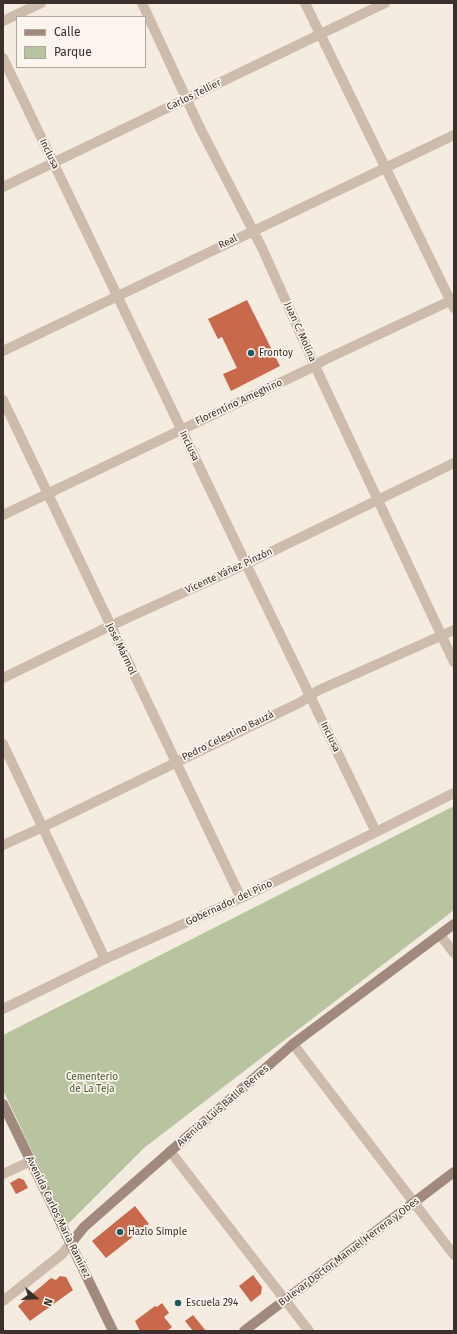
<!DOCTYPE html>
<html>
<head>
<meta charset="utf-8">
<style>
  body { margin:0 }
  #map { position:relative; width:457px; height:1334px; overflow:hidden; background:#f4ebe1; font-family:"Fira Sans",sans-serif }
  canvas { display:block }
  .frame { position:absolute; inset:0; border:4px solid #3b302b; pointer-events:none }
  .legend { position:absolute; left:16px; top:16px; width:130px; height:52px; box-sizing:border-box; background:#fbf5ee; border:1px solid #aea6a0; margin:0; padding:5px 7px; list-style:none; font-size:12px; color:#3b302b }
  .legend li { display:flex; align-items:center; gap:8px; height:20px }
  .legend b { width:20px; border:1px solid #aea6a0 }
  .north { position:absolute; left:16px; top:1278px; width:40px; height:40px; -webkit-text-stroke:3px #fbf5ee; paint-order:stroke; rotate:109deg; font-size:11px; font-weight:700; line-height:16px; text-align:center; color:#3b302b }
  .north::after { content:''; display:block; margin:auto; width:14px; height:18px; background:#3b302b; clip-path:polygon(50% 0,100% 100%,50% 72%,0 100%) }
</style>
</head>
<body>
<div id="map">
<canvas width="457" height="1334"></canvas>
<div class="frame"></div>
<ul class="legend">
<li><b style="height:5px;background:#a18a7d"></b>Calle</li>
<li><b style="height:11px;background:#b8c4a0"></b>Parque</li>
</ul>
<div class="north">N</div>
</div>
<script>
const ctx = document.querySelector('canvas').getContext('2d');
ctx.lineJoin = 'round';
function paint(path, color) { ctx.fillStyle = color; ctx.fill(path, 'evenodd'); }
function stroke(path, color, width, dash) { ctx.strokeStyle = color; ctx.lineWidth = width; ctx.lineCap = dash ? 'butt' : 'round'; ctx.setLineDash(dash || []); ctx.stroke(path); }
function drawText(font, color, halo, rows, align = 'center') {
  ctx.font = font + ' "Fira Sans",sans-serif'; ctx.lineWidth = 3.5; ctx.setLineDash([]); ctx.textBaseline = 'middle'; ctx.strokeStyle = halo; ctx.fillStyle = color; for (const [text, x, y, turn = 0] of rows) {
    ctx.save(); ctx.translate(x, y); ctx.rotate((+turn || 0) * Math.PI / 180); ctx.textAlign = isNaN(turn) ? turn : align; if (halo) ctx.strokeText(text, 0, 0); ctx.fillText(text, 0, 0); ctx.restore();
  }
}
paint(new Path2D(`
  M454,806V910L144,1148L67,1225L3,1090V1035Z`), '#b8c4a0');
paint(new Path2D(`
  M247,300L280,366L231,391L223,374L237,368L222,337L218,339L208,319Z
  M19,1178L24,1180L28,1188L16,1194L10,1183Z
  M135,1206L149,1224L106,1258L92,1241Z
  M253,1275L262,1287L261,1294L251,1302L239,1286Z
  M60,1276L66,1277L73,1290L30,1321L18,1306L51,1278L56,1280Z
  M162,1303L169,1313L164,1317L172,1327L167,1331H140L135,1321L155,1306L157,1307Z
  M193,1315L206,1331H193L185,1321Z`), '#c8694b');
stroke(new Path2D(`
  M142,3L200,128L262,248L315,366L454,662
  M305,3L454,308
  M3,21L41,3
  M3,58L246,564L376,832
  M3,187L385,3
  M3,351L454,135
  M3,400L241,898
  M3,515L315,366L322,361L454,299
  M3,678L110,626L246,564L454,463
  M3,744L105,959
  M3,845L43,827L301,702L317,691L454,630
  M440,935L454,953
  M3,1009L105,959L241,898L376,832L454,793
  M293,1044L454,1255
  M170,1151L309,1331
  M3,1174L31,1161`), '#cdbbac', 10);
stroke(new Path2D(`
  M3,1301L62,1254L71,1243`), '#cdbbac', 10);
stroke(new Path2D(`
  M3,1104L113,1331
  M71,1243L84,1227L293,1044L454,924
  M244,1331L454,1172`), '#a18a7d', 10);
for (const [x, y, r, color] of [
  [251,353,4,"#1f5a5e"],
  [120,1232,4,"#1f5a5e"],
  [178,1303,4,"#1f5a5e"]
]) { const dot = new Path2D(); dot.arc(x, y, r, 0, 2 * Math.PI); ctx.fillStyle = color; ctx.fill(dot); stroke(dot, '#fbf5ee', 1.5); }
drawText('10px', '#3b302b', '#fbf5ee', [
  ["Carlos Tellier",194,95,-26],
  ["Inclusa",49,154,64],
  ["Real",228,242,-26],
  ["Juan C. Molina",300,332,66],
  ["Florentino Ameghino",239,402,-25],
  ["Inclusa",189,446,64],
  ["Vicente Yáñez Pinzón",229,571,-25],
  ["José Mármol",121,649,64],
  ["Pedro Celestino Bauzá",228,736,-26],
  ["Inclusa",330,737,64],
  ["Gobernador del Pino",229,903,-25],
  ["Avenida Luis Batlle Berres",223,1106,-41],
  ["Avenida Carlos María Ramírez",58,1217,64],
  ["Bulevar Doctor Manuel Herrera y Obes",349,1252,-37]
]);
drawText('10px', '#3b302b', '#fbf5ee', [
  ["Frontoy",259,353],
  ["Hazlo Simple",128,1232],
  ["Escuela 294",186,1303]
], 'left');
drawText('10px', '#4a5a2e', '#fbf5ee', [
  ["Cementerio",92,1077],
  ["de La Teja",92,1089]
]);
</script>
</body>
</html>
